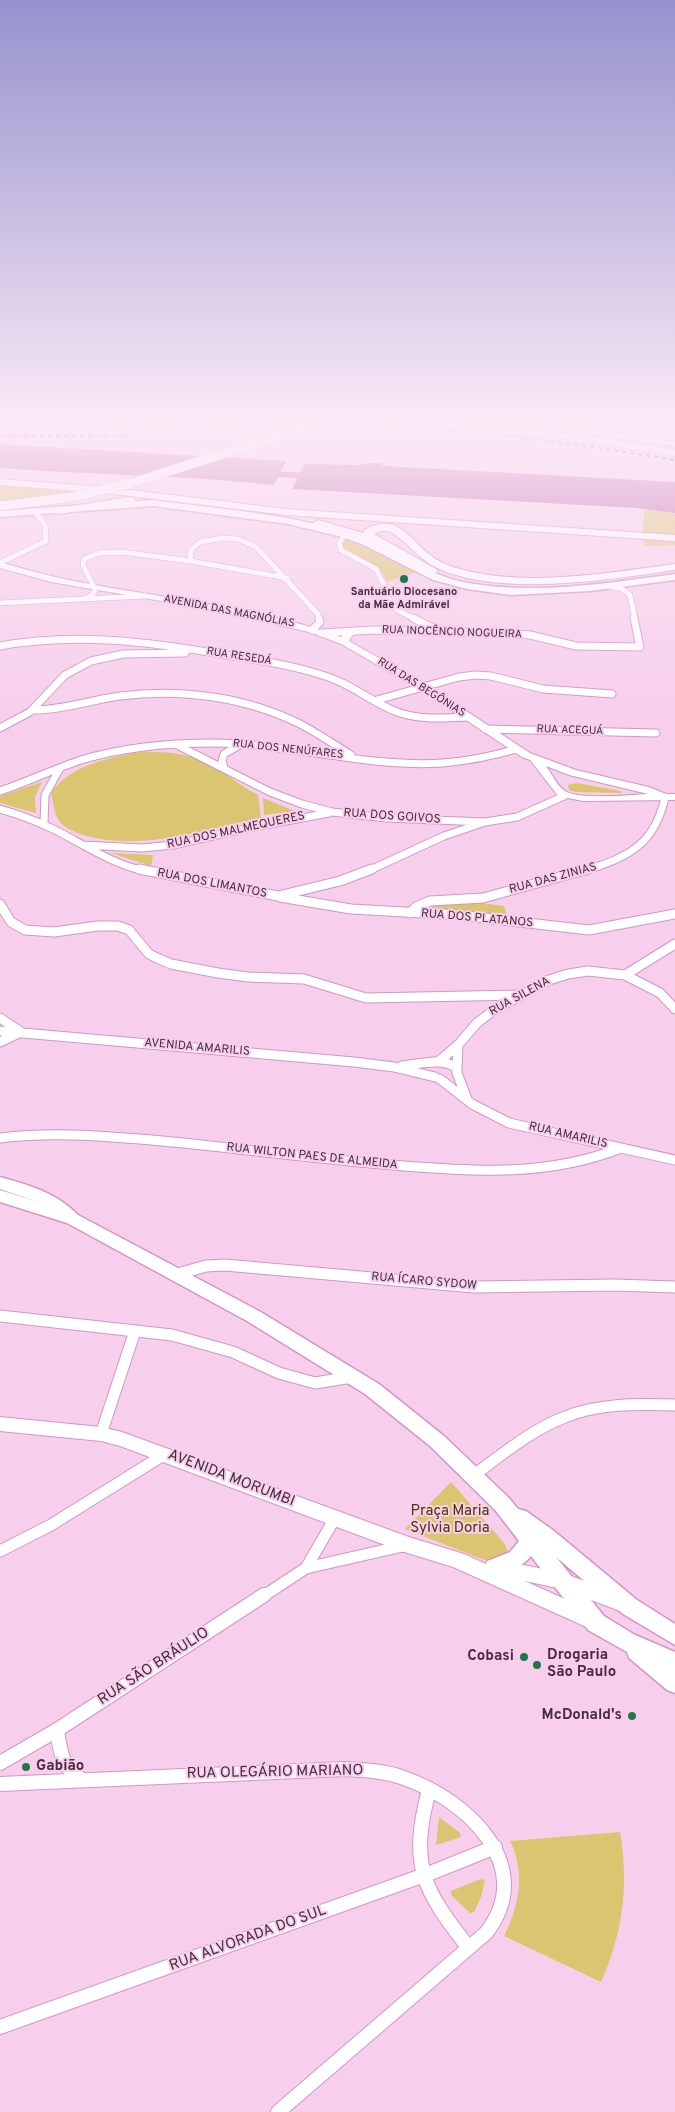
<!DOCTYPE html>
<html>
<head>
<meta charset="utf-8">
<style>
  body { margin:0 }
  canvas { display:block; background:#f7cfec }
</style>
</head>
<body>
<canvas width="675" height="2112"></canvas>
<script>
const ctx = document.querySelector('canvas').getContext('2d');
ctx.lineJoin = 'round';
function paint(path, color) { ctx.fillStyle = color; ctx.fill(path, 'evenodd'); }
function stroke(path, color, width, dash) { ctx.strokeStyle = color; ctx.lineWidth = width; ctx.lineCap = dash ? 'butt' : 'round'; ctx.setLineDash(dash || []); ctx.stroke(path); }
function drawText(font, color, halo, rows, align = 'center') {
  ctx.font = font + ' Overpass,sans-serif'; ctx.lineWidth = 4; ctx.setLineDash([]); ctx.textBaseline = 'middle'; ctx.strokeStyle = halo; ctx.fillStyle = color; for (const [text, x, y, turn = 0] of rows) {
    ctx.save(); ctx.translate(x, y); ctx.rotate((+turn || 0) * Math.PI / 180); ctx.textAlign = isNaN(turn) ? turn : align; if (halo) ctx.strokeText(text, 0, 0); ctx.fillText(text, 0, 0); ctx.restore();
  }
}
paint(new Path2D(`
  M0,486L75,491L0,503Z
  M645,509L675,513V545L645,546L642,538Z
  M345,538L366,545L416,572L387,582C376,555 353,563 341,544Z
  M136,752C166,751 193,753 219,770C232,778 244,788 258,795L261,818C202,830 139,853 80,834C73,831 62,827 58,819C54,813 53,801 51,793C70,765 105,760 136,752Z
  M42,782L35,797L36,813L0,803V796Z
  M577,783L621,791L622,793L576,792L569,790L568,785Z
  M263,798L295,811L264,815Z
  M111,853L153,855L151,866Z
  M481,903L504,906L508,918L422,912L421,905Z
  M451,1482L505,1544L509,1555L500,1564L479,1558L405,1529Z
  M439,1817L460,1833L461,1837L436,1845Z
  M620,1832C629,1886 623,1933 601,1982L504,1936C519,1906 526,1873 510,1841Z
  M481,1879L485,1881L481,1897L474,1912L470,1913L452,1896L451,1891Z`), '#dac570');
paint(new Path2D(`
  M0,444L286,461L274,485C183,475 91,475 0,468Z
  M368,463H379L384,466L675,482V513L636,508L292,489L304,464L361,465Z`), '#b85ea5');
paint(new Path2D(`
  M253,470L326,474L332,477L326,480L249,475L247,473Z`), '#b85ea5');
const minorFar4 = new Path2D(`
  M345,535L339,543L341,550L376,569L384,585L387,597L397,610L415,619
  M190,561L191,550L200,542L224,538L238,539L256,547L318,614L319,619
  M0,563L46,541L45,525L36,513
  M608,586L622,589L630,595L635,619
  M85,599L93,594L95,589L83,565L84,559L99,553L122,552L190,561L287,578
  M0,603L146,596`);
const minorFar3 = new Path2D(`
  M413,618L435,629
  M312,630L320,622L319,618
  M321,633L374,630L504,633L530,635L576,646L640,647L634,618
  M0,646C76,632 150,642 226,655C258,660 291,665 322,675C351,683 373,704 400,713C422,720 446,718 468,717
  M377,700L459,677L476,675L491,676L543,689L612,694
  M34,710C64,710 91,700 120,696C181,688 247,697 302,725C319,734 335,745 351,755
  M0,728L30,712L65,675L91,661L123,654L185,653
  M485,729L656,733
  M179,746L270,792L302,804L332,812L386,818L485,822L517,817L564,796
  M224,768L222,761L224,754L238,746
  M0,791C27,782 54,769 81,760C124,747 169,743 213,743C290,743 366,768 443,763C468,761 492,756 517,749
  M0,809C18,814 34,820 51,828C82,843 111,864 145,871
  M44,823L45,795L59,770
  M83,845L142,848L173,845L248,828L329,813
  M368,871L444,836L485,822
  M584,871C628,857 655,845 665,797`);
const minorFar2 = new Path2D(`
  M139,869L278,896L340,881L372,869
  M280,897L351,909L458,915L589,930L675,914
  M0,904L11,922L25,930L54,932L98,926H118L129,930L149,954L159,959L171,964L218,973L248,977L304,979L366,998L521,995
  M410,913L416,907L430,901L483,898L588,869
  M625,975L660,993L675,1009
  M0,1018L21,1032L0,1042
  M0,1031L354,1062L394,1067L435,1077
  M438,1062L458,1045L477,1023L494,1010L549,980L568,974L588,971L625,975L675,944
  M402,1066C419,1064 442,1057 457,1068V1073L467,1099
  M457,1068L458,1045
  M440,1079L472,1104L509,1123L675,1160
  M0,1138C58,1131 116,1137 174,1142C251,1150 327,1160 404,1166C480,1172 549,1176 621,1148`);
const minorFar1 = new Path2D(`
  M174,1275L206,1266L225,1265L474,1287L615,1285L675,1287
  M0,1316L172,1335L233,1352L279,1373L315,1383L352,1377
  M101,1434L135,1331
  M474,1475C503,1454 531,1430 565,1417C599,1403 638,1404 675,1405
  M0,1551L51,1525L165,1454
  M306,1568L335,1518
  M262,1597L306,1568L403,1546`);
const minor = new Path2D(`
  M57,1730C60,1751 62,1768 81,1779
  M0,1763L57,1730L264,1595
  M0,1784L344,1769C365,1770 385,1771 404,1778C467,1800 538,1866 486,1933L278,2112
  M429,1790C409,1865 423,1890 469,1948
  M0,2027L433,1872L495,1847`);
const secondary = new Path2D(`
  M0,562C17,567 34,572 51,576C147,598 248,603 341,637L349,629L358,628V632L351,637L349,641L427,685L530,753L576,770L649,787L666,794H675V800L583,801L558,796L530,760L522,757L419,689L341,644L309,632L208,609L51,582L0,568ZM546,766L569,775L648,794C630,795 580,800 565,791C557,786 552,774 546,766Z
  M0,1417L101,1427L122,1432L409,1537L464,1554L486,1564L487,1561L494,1559L563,1573L627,1597L630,1603L627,1609L620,1611L562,1589L525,1581L600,1615L603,1621L600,1627L593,1630L453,1567L401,1551L120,1446L101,1441L0,1431Z`);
const primary = new Path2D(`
  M0,1177C29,1185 57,1193 78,1215L259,1311L379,1384L444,1436L509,1498L518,1509L526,1511L554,1531L637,1600L675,1624V1645L623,1614L556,1557L604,1616L635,1635L675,1652V1693L667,1690L629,1658L627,1652L588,1630L531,1556C522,1567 502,1578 488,1573L485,1567L488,1561L510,1552L519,1541L495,1510L430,1446L365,1394L247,1321L67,1223L0,1202V1190L38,1202L0,1189Z`);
const trunk = new Path2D(`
  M502,420H525L675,442V446L506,422Z
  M153,500C218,509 287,513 350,534C391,548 425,575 468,583C537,595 607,583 675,574V580L590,591L511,595L467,589L433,580L364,545L342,537L288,524L153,506L0,517V511Z`);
const motorway = new Path2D(`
  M250,420C310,420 370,417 429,420C512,424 594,437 675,450V456C578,440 480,426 382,424C254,421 127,435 0,429V423L85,426Z
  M0,479L114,488L286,509L675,535V541L286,515L114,494L0,485Z
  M130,497L134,498L135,500L134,502L59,514L54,511L59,508Z
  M318,520L363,533C366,528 371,526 376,525C400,518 413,542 429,554C437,561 447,565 456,568C524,588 607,573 675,564V570C608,580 499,597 437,568C418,559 407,541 389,531H381L374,534L436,569L438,571L436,573L432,574L372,543L341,531L314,525L313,523Z`);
stroke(minorFar4, '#d495c5', 6);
stroke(minorFar3, '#d495c5', 9);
stroke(minorFar2, '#d495c5', 11);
stroke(minorFar1, '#d495c5', 13);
stroke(minor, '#d495c5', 16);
stroke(secondary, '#d495c5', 2);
stroke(primary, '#d495c5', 3);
stroke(trunk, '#d495c5', 3);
stroke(motorway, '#d495c5', 2);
stroke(minorFar4, '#fff', 5);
stroke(minorFar3, '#fff', 7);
stroke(minorFar2, '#fff', 9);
stroke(minorFar1, '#fff', 11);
stroke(minor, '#fff', 14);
paint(secondary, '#fff');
paint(primary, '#fff');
paint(trunk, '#fff');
paint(motorway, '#fff');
stroke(new Path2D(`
  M0,435C116,440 232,427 348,427C458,427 567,442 675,460`), '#5f4459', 2, [4, 4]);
const trunkBridge = new Path2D(`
  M0,506L72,497L129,484L328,420`);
stroke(trunkBridge, '#d495c5', 10, []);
stroke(trunkBridge, '#fff', 9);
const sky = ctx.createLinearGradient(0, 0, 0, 716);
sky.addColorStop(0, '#9592cd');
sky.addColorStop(0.59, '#fbe9f6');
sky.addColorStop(1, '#fbe9f600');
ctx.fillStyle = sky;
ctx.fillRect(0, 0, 675, 716);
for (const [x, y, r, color] of [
  [404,579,5,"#21774a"],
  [524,1657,5,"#21774a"],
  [537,1665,5,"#21774a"],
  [632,1716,5,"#21774a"],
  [26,1767,5,"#21774a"]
]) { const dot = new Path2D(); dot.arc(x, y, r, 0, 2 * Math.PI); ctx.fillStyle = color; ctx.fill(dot); stroke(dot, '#f7cfec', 2); }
drawText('bold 11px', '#462d40', '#f7cfec', [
  ["Santuário Diocesano",404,593],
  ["da Mãe Admirável",404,606]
]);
drawText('11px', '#462d40', '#f7cfec', [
  ["AVENIDA DAS MAGNÓLIAS",229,612,11],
  ["RUA INOCÊNCIO NOGUEIRA",452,633,2],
  ["RUA RESEDÁ",239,657,9],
  ["RUA DAS BEGÔNIAS",421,688,32],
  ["RUA ACEGUÁ",570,731,2],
  ["RUA DOS NENÚFARES",288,750,6]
]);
drawText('12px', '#462d40', '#f7cfec', [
  ["RUA DOS GOIVOS",392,817,4],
  ["RUA DOS MALMEQUERES",236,831,-12],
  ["RUA DAS ZINIAS",553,879,-15],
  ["RUA DOS LIMANTOS",212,884,11],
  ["RUA DOS PLATANOS",477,919,5],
  ["RUA SILENA",520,997,-29],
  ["AVENIDA AMARILIS",197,1048,5],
  ["RUA AMARILIS",568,1136,13],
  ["RUA WILTON PAES DE ALMEIDA",312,1157,6],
  ["RUA ÍCARO SYDOW",424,1282,5]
]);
drawText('15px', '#462d40', '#f7cfec', [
  ["AVENIDA MORUMBI",231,1479,21],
  ["RUA SÃO BRÁULIO",154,1667,-33],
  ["RUA OLEGÁRIO MARIANO",275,1773,-1],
  ["RUA ALVORADA DO SUL",248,1939,-20]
]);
drawText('15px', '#453902', '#f7cfec', [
  ["Praça Maria",450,1512],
  ["Sylvia Doria",450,1529]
]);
drawText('bold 15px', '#462d40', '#f7cfec', [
  ["Drogaria",547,1656],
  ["São Paulo",547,1673],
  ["Cobasi",514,1657,"right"],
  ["McDonald's",622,1716,"right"],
  ["Gabião",36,1767]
], 'left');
</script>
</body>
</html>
